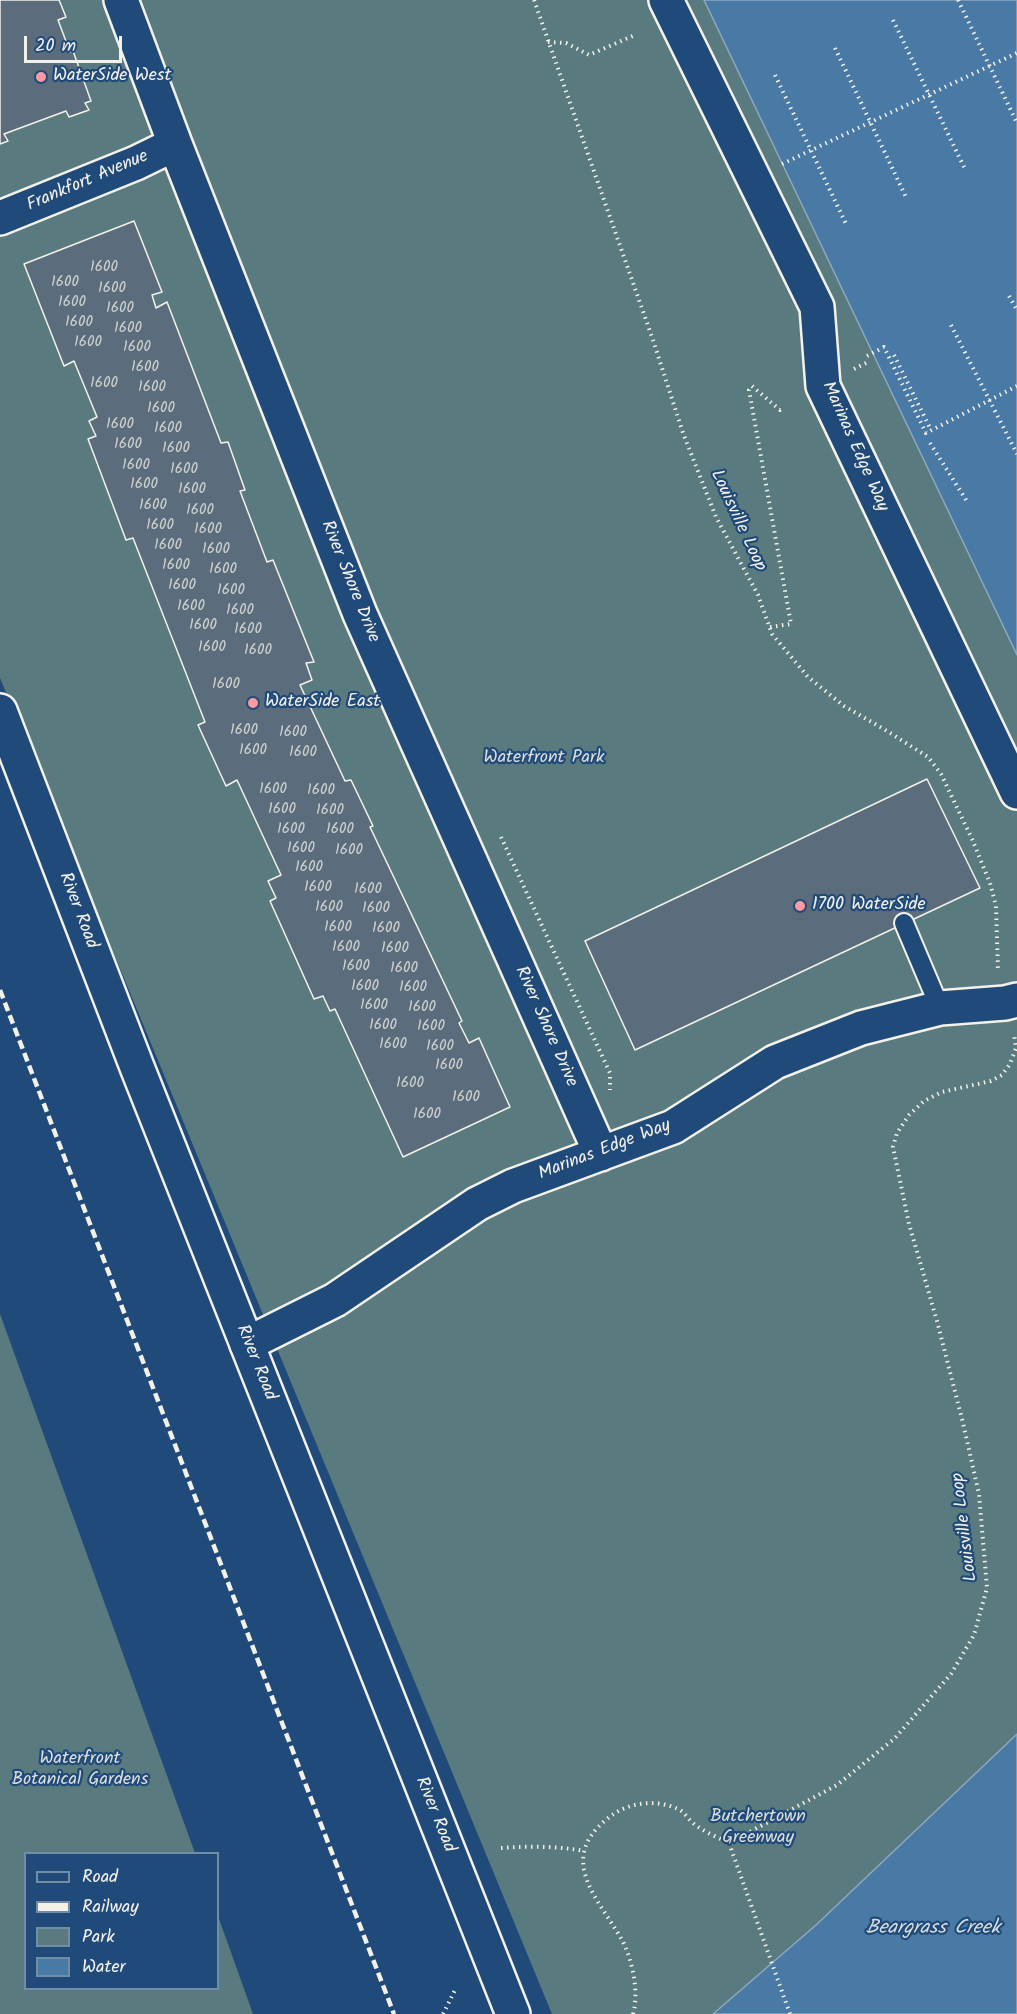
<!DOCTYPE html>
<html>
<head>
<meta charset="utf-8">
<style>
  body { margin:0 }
  #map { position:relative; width:1017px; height:2014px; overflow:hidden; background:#1f4a7a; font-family:Kalam,sans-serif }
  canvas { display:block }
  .legend { position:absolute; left:24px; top:1852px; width:195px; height:138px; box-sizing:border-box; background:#1f4a7a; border:2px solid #748da6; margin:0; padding:8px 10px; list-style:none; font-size:18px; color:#f4f1e8 }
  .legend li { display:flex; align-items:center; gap:12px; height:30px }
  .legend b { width:30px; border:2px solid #748da6 }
  .scale { position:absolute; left:24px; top:36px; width:98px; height:27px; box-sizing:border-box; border:3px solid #f4f1e8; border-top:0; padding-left:8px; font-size:18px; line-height:21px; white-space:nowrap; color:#f4f1e8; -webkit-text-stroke:4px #1f4a7a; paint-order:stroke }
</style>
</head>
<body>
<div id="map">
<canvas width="1017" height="2014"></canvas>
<ul class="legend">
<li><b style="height:8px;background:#1f4a7a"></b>Road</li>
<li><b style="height:8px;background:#f4f1e8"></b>Railway</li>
<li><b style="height:16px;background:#597a7e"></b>Park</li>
<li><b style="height:16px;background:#4979a5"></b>Water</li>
</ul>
<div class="scale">20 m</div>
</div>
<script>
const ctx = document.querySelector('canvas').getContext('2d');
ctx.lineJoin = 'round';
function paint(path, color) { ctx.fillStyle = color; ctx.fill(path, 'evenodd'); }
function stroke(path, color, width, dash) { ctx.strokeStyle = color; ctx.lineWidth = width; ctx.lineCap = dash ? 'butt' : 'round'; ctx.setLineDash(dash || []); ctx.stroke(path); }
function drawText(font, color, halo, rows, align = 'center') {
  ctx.font = font + ' Kalam,sans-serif'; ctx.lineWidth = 4.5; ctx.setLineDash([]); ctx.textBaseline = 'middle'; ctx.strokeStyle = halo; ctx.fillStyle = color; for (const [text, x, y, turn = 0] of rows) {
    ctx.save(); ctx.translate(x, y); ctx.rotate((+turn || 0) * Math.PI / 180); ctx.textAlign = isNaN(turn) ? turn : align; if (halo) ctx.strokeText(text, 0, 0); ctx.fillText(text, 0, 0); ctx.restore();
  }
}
paint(new Path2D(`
  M0,0H704L1017,655V2014H552L0,678Z
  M0,1314L195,1853L26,1854V1988H218V1916L253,2014H0Z`), '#597a7e');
const water = new Path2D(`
  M704,0H1017V655Z
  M1017,1734V2014H713L816,1925Z`);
paint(water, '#4979a5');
stroke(water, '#8da9c0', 1.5);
const building = new Path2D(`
  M0,0H59L66,17L58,20L70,52L73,51L91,101L85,103L89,110L69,117L66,111L4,134L8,141L0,144Z
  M134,221L162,292L152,295L156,308L167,302L221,443L228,442L245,490L240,491L267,562L273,560L314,662L306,663L312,680L300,685L345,781L351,780L373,826L370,827L462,1021L459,1023L469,1043L479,1038L510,1107L403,1157L335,1009L330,1011L323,996L314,999L270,901L276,898L268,881L281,875L237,780L226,786L198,725L205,722L133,538L126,540L88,439L96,436L89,421L97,417L74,361L64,366L24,264Z
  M927,779L980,888L635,1050L585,941Z`);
paint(building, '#5b6d7c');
stroke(building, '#f4f1e8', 1.5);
const service = new Path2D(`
  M904,923L940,1008`);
const minor = new Path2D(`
  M121,0L175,144L360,614L601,1154
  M666,0L817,307L823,386L1017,792
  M0,218L136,163L175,144
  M247,1344L335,1300L477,1204L513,1186L673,1127L775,1062L861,1028L940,1008L1005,1003L1017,1000`);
const tertiary = new Path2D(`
  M0,711L137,1067L513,2014`);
stroke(service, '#f4f1e8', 22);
stroke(minor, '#f4f1e8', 38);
stroke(tertiary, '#f4f1e8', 38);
stroke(new Path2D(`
  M534,0L652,337L683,433L716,517L758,595L772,634L808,677L844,706L887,731L928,757L941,774L972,839L990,883L996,906L998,971
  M958,0L1017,123
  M893,20L965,169
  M548,42L566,43L589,55L635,35
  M835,48L906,197
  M775,75L847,226
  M782,164L1017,53
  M1009,296L1017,310
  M951,325L1017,454
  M894,355L931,430
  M867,356L884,347L926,433L1017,386
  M854,369L870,361
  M930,443L968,503
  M770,627L791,624L749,390L752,386L780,410L783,408
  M501,837L610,1073V1090
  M729,1843L837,1785L894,1739L951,1674L974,1635L987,1588L979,1494L963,1423L937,1321L909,1224L893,1147L897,1133L909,1115L924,1101L942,1092L991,1081L1002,1075L1010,1064L1016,1048L1014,1034
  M729,1843L790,2014
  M501,1848C529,1846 556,1846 585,1851
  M443,2014L456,1988
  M633,2014C639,1993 633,1962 623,1942C601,1901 555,1861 607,1819C627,1802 656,1798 680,1810C685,1813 688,1819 693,1823C702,1831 717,1837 729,1843`), '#f4f1e8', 4, [1.5, 4.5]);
stroke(service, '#1f4a7a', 18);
stroke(minor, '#1f4a7a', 33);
stroke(tertiary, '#1f4a7a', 33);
stroke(new Path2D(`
  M0,990L394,2014`), '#f4f1e8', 4.5, [9, 4.5]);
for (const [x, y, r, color] of [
  [41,77,6,"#ff9aa2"],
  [253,703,6,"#ff9aa2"],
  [800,906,6,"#ff9aa2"]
]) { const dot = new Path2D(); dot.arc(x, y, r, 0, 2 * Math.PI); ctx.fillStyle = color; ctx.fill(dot); stroke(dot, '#1f4a7a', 2); }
drawText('15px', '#ced0cd', null, [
  ["1600",104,268],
  ["1600",65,283],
  ["1600",112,289],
  ["1600",72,303],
  ["1600",120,309],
  ["1600",79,323],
  ["1600",128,329],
  ["1600",88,343],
  ["1600",137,348],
  ["1600",145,368],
  ["1600",104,384],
  ["1600",152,388],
  ["1600",161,409],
  ["1600",120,425],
  ["1600",168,429],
  ["1600",128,445],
  ["1600",176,449],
  ["1600",136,466],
  ["1600",184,470],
  ["1600",144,485],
  ["1600",192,490],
  ["1600",153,506],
  ["1600",200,511],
  ["1600",160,526],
  ["1600",208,530],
  ["1600",168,546],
  ["1600",216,550],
  ["1600",176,566],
  ["1600",223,570],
  ["1600",182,586],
  ["1600",231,591],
  ["1600",191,607],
  ["1600",240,611],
  ["1600",203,626],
  ["1600",248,630],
  ["1600",212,648],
  ["1600",258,651],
  ["1600",226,685],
  ["1600",244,731],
  ["1600",293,733],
  ["1600",253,751],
  ["1600",303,753],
  ["1600",273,790],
  ["1600",321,791],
  ["1600",282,810],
  ["1600",330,811],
  ["1600",291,830],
  ["1600",340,830],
  ["1600",301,849],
  ["1600",349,851],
  ["1600",309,868],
  ["1600",318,888],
  ["1600",368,890],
  ["1600",329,908],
  ["1600",376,909],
  ["1600",338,928],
  ["1600",386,929],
  ["1600",346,948],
  ["1600",395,949],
  ["1600",356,967],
  ["1600",404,969],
  ["1600",365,987],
  ["1600",413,988],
  ["1600",374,1006],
  ["1600",422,1008],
  ["1600",383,1026],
  ["1600",431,1027],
  ["1600",393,1045],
  ["1600",440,1047],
  ["1600",449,1066],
  ["1600",410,1084],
  ["1600",466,1098],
  ["1600",427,1115]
]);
drawText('18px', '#f4f1e8', '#1f4a7a', [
  ["WaterSide West",53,77],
  ["WaterSide East",265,703],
  ["1700 WaterSide",812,906]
], 'left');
drawText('18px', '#f4f1e8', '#1f4a7a', [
  ["Frankfort Avenue",88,182,-23],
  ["Marinas Edge Way",854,447,66],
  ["Louisville Loop",737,521,65],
  ["River Shore Drive",349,582,68],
  ["River Road",77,911,69],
  ["River Shore Drive",545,1027,66],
  ["Marinas Edge Way",605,1151,-21],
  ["River Road",255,1363,68],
  ["Louisville Loop",966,1527,-97],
  ["River Road",434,1815,68]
]);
drawText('18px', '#dddfd8', '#1f4a7a', [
  ["Waterfront Park",544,759],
  ["Waterfront",80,1760],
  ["Botanical Gardens",80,1781],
  ["Butchertown",758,1818],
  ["Greenway",758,1839]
]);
drawText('italic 20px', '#dadfde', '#1f4a7a', [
  ["Beargrass Creek",933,1930]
]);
</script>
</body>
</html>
